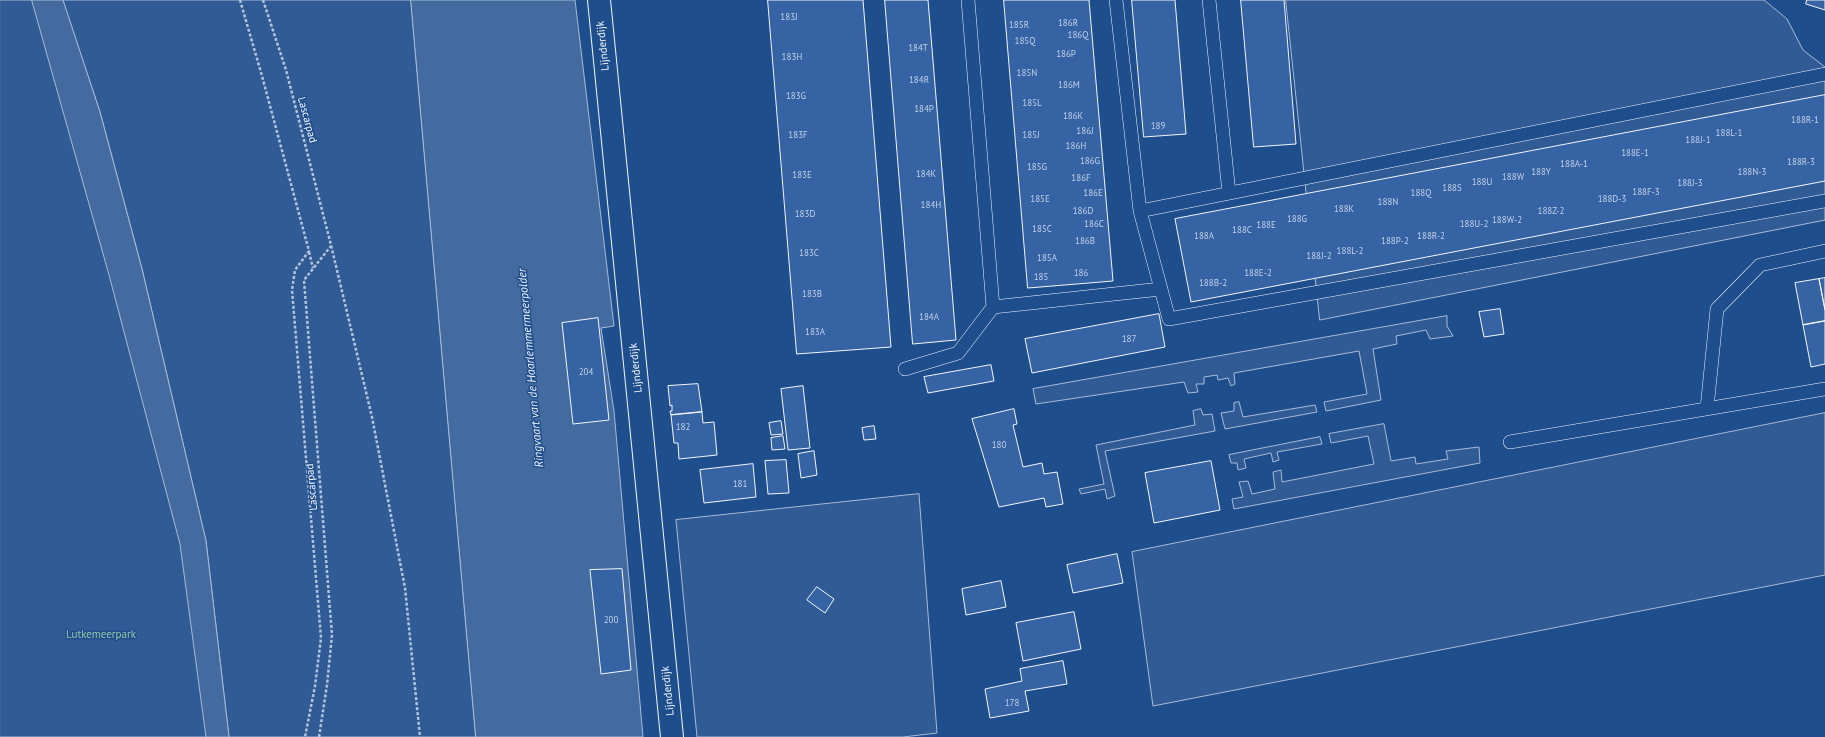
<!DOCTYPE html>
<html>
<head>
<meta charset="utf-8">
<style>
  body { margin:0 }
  canvas { display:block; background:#1f4e8c }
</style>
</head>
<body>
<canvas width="1825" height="737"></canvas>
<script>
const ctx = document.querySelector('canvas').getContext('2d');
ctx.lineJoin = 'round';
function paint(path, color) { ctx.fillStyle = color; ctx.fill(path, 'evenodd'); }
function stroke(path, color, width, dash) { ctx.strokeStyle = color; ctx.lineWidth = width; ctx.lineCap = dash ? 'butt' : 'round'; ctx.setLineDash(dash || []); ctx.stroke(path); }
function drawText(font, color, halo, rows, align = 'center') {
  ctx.font = font + ' "PT Sans",sans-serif'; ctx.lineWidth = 3; ctx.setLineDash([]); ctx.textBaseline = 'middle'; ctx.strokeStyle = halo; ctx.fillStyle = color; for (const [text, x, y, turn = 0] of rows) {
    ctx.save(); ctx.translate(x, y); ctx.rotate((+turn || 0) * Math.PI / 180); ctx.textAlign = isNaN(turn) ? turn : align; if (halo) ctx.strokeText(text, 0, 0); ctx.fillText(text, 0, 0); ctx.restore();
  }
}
const green = new Path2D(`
  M0,0H43L161,425L215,737H0Z
  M63,0H411L476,737H229L206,541L142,269L100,112Z
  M1286,0H1764L1787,19L1803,50L1825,67V220L1320,320Z
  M1447,316V326L1453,336L1430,339L1426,330L1396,336L1397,344L1373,349L1381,400L1326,411L1324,402L1367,394L1359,351L1234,373L1235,384L1231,386L1228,378L1218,380L1217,375L1204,377V384H1196L1198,392L1188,393L1184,382L1036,404L1033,389Z
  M1239,402L1243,417L1315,405L1317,412L1225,429L1221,413L1234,411V403Z
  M1201,409L1203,415L1212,414L1215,431L1105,451L1115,496L1107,499L1105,489L1081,494L1079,489L1104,484L1096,445L1195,425L1193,411Z
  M1825,413V575L1153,706L1132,552Z
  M1384,424L1391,461L1415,457L1416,464L1448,459L1446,451L1479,447L1480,463L1234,509L1232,499L1243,497L1239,482L1248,481L1252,494L1275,489L1273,472L1281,470L1282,482L1374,464L1368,436L1331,443L1329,434Z
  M1320,437L1322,444L1277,452L1279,460L1273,462L1271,453L1244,459L1246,468L1238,470L1237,463H1231L1229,455Z
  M919,494L937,733L903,737H697L676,520Z`);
paint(green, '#305b95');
stroke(green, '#a8bbd7', 1);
const water = new Path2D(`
  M32,0H63L100,112L142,269L206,541L229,737H206L180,544L109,275Z
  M411,0H575L614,326L601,328L614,411L643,737H476Z`);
paint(water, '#446ba0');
stroke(water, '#a8bbd7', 1);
const building = new Path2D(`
  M768,0H863L891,347L797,354Z
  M885,0H928L956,340L913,344Z
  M1004,0H1089L1113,281L1028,288Z
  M1132,0H1175L1186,134L1144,137Z
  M1241,0H1284L1296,144L1254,147Z
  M1807,0H1825V10L1806,4Z
  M1825,95V181L1191,302L1175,219Z
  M1825,278V310L1819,279Z
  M1819,279L1825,310V321L1803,325L1795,283Z
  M1500,309L1504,334L1484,337L1479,312Z
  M1159,314L1165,347L1032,373L1025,339Z
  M598,318L609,420L573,424L562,323Z
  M1825,321V364L1811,367L1803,325Z
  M991,365L994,381L928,393L924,377Z
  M698,384L702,412L671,415L670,411H672V405L670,406L668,386Z
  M803,386L810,448L788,450L781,389Z
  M1014,409L1017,424L1013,425L1023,467L1042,463L1044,474L1057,472L1063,504L1046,507L1044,498L999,507L972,419Z
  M702,412L703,423L714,422L717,455L679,459L678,443H674L671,415Z
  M781,421L783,434L771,435L769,423Z
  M874,426L876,439L864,440L862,428Z
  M783,436L785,449L772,450L771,438Z
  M814,451L817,475L801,478L798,454Z
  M786,460L789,493L768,494L765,461Z
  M1211,461L1220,510L1154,523L1145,473Z
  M753,464L756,497L704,503L700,470Z
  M1117,554L1123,583L1073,593L1067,565Z
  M622,569L631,670L601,674L590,570Z
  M1001,581L1006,607L966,615L962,589Z
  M817,587L834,599L825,613L807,600Z
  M1074,612L1081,649L1023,661L1016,623Z
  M1063,661L1067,684L1025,691L1029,711L990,718L985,689L1022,681L1020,669Z`);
paint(building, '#3563a3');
stroke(building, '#f2f6ff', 1);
const service = new Path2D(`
  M968,0L993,307
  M1116,0L1140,211
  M1209,0L1229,193
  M1825,74L1140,211L1169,319L1825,201
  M905,369L958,353L993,307L1161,289
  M1707,408L1717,309L1760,265L1825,251
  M1510,442L1825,389`);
const tertiary = new Path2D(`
  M599,0L672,737`);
stroke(service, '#f2f6ff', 14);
stroke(tertiary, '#f2f6ff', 24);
stroke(new Path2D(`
  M240,0L262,76L309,251L295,270L292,290L321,638L315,686L305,737
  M263,0L286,70L331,245L372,417L405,588L420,737
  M309,252L313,268
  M319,737L327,685L332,635L304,280L331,246`), '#b3c4dc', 2.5, [3, 2]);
stroke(service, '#1f4e8c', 13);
stroke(tertiary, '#1f4e8c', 22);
drawText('9px', '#c3d1e8', null, [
  ["183J",789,17],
  ["186R",1068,23],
  ["185R",1019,25],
  ["186Q",1078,35],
  ["185Q",1025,41],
  ["184T",918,48],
  ["186P",1066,54],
  ["183H",792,57],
  ["185N",1027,73],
  ["184R",919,80],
  ["186M",1069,85],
  ["183G",796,96],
  ["185L",1032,103],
  ["184P",924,109],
  ["186K",1073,116],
  ["188R-1",1805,120],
  ["189",1158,126],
  ["186J",1085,131],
  ["188L-1",1729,133],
  ["183F",798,135],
  ["185J",1031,135],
  ["188J-1",1698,140],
  ["186H",1076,146],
  ["188E-1",1635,153],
  ["186G",1090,161],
  ["188R-3",1801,162],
  ["188A-1",1574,164],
  ["185G",1037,167],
  ["188Y",1541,172],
  ["188N-3",1752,172],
  ["184K",926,174],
  ["183E",802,175],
  ["188W",1513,177],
  ["186F",1081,178],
  ["188U",1482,182],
  ["188J-3",1690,183],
  ["188S",1452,188],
  ["188F-3",1646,192],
  ["186E",1093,193],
  ["188Q",1421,193],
  ["185E",1040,199],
  ["188D-3",1612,199],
  ["188N",1388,202],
  ["184H",931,205],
  ["188K",1344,209],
  ["186D",1083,211],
  ["188Z-2",1551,211],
  ["183D",805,214],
  ["188G",1297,219],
  ["188W-2",1507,220],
  ["186C",1094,224],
  ["188U-2",1474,224],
  ["188E",1266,225],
  ["185C",1042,229],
  ["188C",1242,230],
  ["188A",1204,236],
  ["188R-2",1431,236],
  ["186B",1085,241],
  ["188P-2",1395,241],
  ["188L-2",1350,251],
  ["183C",809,253],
  ["188J-2",1319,256],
  ["185A",1047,258],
  ["186",1081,273],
  ["188E-2",1258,273],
  ["185",1041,277],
  ["188B-2",1213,283],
  ["183B",812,294],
  ["184A",929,317],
  ["183A",815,332],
  ["187",1129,339],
  ["204",586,372],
  ["182",683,427],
  ["180",999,445],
  ["181",740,484],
  ["200",611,620],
  ["178",1012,703]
]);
drawText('11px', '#f2f6ff', '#1f4e8c', [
  ["Lijnderdijk",603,46,-96],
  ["Lascarpad",307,120,75],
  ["Lijnderdijk",636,368,-96],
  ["Lascarpad",312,487,-95],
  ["Lijnderdijk",668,691,-96]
]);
drawText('11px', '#97c8a6', '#1f4e8c', [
  ["Lutkemeerpark",101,635]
]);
drawText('italic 12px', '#f2f6ff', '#1f4e8c', [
  ["Ringvaart van de Haarlemmermeerpolder",531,368,-95]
]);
</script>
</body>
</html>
